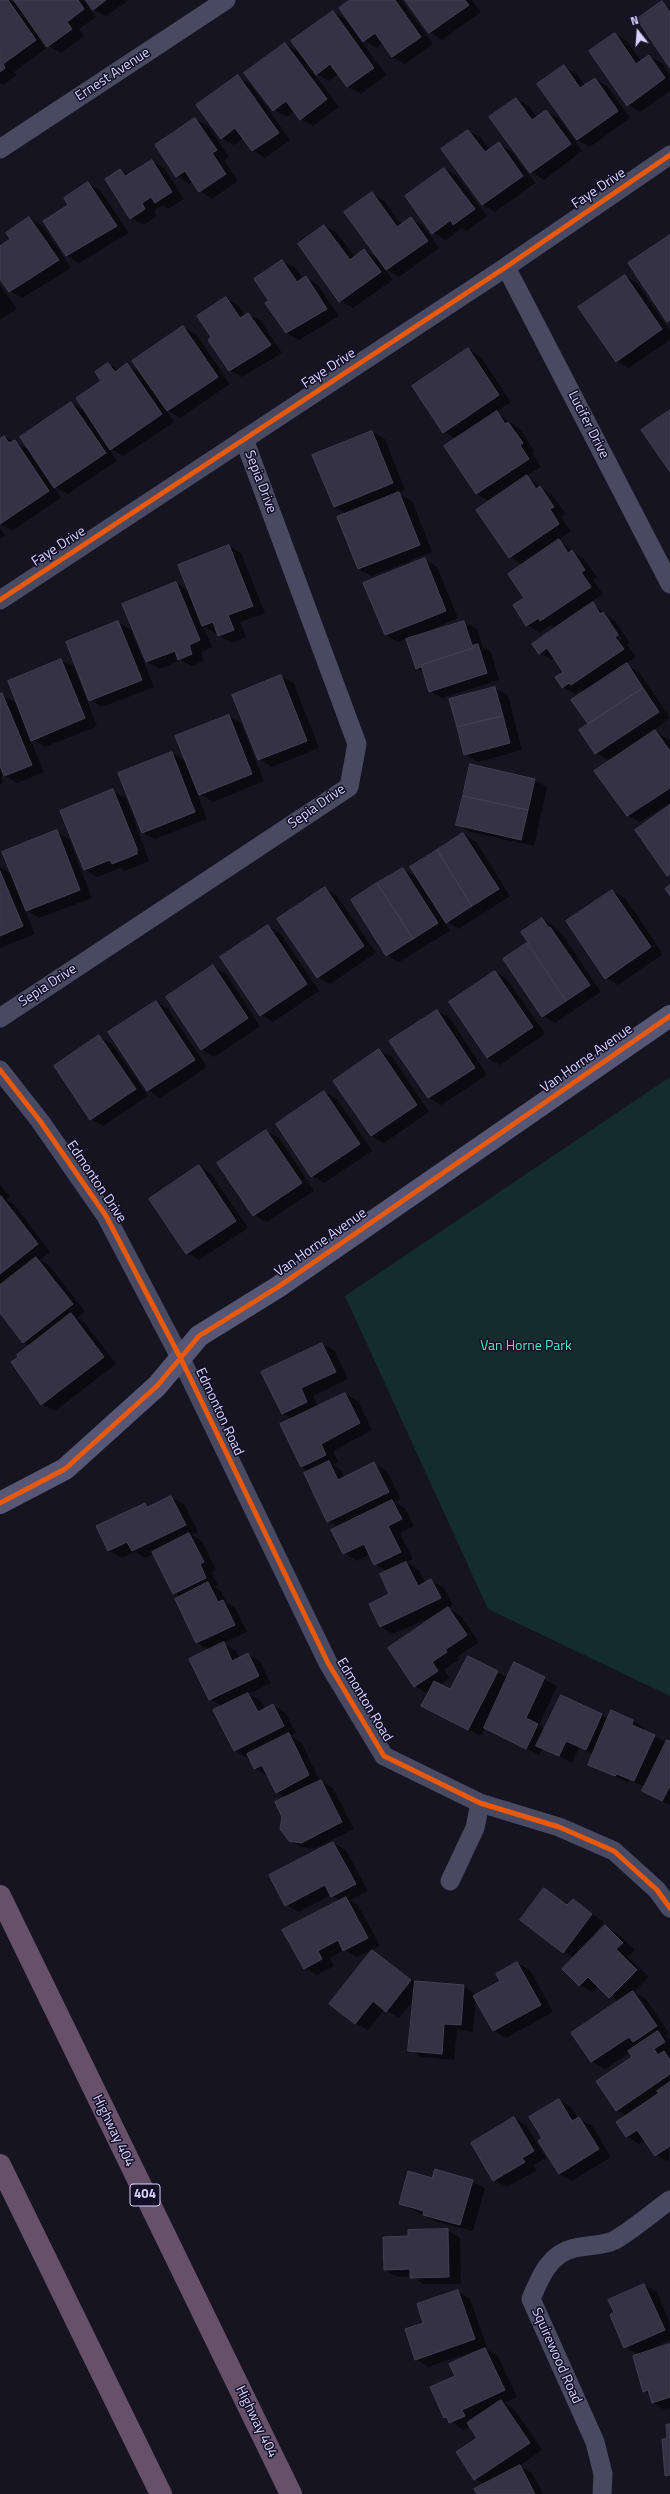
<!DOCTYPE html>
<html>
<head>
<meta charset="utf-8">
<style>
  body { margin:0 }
  #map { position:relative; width:670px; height:2494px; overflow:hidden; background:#161421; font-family:"Titillium Web",sans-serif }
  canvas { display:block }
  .north { position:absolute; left:618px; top:12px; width:40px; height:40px; -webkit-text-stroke:3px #130f26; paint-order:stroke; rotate:343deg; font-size:11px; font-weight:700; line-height:16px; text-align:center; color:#d9d4ff }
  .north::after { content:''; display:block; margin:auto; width:14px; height:18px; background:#d9d4ff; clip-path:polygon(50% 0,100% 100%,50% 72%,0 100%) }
</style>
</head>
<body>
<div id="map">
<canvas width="670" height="2494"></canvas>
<div class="north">N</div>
</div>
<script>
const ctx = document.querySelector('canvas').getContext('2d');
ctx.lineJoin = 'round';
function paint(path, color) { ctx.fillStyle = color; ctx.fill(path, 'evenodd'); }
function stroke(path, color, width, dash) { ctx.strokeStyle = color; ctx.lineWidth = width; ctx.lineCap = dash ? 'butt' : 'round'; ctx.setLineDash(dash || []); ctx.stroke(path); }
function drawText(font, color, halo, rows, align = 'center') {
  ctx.font = font + ' "Titillium Web",sans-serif'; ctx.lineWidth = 3; ctx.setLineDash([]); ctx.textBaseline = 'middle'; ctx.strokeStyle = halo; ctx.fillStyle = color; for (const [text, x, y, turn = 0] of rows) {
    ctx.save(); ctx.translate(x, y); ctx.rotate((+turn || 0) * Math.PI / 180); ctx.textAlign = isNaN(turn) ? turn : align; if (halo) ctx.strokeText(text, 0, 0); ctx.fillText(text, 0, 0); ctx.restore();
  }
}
paint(new Path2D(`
  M670,1077V1696L488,1609L345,1296Z`), '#132c2d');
paint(new Path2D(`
  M10,0L19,5L15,0H84L96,17L79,29L84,36L61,53L49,46L14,72L17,75L3,85L0,83V1Z
  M87,0H129L106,16L93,9Z
  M352,0H401L433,44L405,64L392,57L383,43L377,48L364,41Z
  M407,0H472L481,12L442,40L430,32Z
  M662,3L670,7V66Z
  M333,12L345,19L386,75L361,94L348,87L339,74L329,81L313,72L339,107L313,126L300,119L295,111L287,117L274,110L285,44L301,53Z
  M615,34L628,42L641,62L650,56L662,63L670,75V91L640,112L628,105Z
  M564,67L577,74L585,86L595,79L607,86L630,118L590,147L577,140Z
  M238,76L250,84L290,140L265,158L253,151L243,138L234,145L221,138Z
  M516,99L529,106L537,118L546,111L559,118L582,151L544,180L531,172Z
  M195,119L208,126L229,157L224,161L238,181L212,199L200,191L193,181L189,184L177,176Z
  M468,131L481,138L490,150L499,144L511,151L535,183L495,212L483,205L443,150Z
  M152,161L164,168L184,199L168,209L162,205L154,211L157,216L144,225L131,218L120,170L129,175Z
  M444,169L457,176L487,216L467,231L462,228L446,240L433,233L406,197Z
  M88,183L100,190L129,233L79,263L66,255L70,205Z
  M372,193L384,201L402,225L411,219L423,226L439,248L399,277L384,268L393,280L353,308L340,301L325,226L337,233L355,257L364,250L379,259Z
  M29,218L42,225L71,268L22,298L9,291L0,278V247L11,240Z
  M282,261L295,268L303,279L306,277L318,285L339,316L299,340L286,333L270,301Z
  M625,276L637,283L670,331V340L629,368L616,361Z
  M0,285L17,309L0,320Z
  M226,298L238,305L246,316L248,314L261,321L282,353L242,377L229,370L213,337Z
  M183,327L196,334L230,384L180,418L165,409L174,422L123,456L109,448L117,461L68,494L52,485L61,498L12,531L0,524V440L4,437L30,450L71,403L86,412L102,382L108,364L119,370L127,365L142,373Z
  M468,349L481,357L511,402L496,412L521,430L534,451L532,452L541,467L526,476L552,495L566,514L561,517L571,531L558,540L584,559L597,577L593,580L603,594L554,627L551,625L540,633L527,625L514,606L525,598L523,565L510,557L490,502L477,494L446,446L456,439L444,432Z
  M372,432L385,439L405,490L398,493L412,501L432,552L372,576L359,569L339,518L347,514L334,507Z
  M0,528L5,536L0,539Z
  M229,546L241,553L265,613L240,622L246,637L232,643L219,635L218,632L215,633L203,626L212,647L201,652L204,661L192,666L181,660L160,669L147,662L123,605L176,583L189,591Z
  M425,559L437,567L458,618L415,637L464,622L477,629L483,648L491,652L499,680L442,698L430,691L424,673L417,668L407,638L398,642L386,635Z
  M593,604L615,621L630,643L627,644L636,657L625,664L639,672L670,718L654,730L670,741V803L640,822L627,815L610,761L596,753L589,725L573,700L585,692L581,690L575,694L563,687L564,672L555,658L552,660L540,653ZM604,616H607L622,639L620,640Z
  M118,622L131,630L154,687L102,707L90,700Z
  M61,660L74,667L97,726L45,747L30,739L44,772L17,783L4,775L1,777L3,783L0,784V695L18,703Z
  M281,676L294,684L319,748L272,767L259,759Z
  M495,688L508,695L522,750L478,762L465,754Z
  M229,716L241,723L264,781L213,802L200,794L188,766L187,767L207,819L155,839L142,832L172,753L187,762Z
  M535,780L547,787L534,846L470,832L457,824Z
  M113,791L126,798L149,861L125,871L120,868L97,877L85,870Z
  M57,832L69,839L92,898L39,918L25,910L35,934L0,948V867L12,874Z
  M463,834L476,842L510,896L459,929L447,922Z
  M403,869L415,876L450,931L399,962L387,955Z
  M325,888L337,896L376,953L330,984L317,977Z
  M612,891L625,898L663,954L618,985L606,978Z
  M542,919L554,926L563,935L601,992L555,1023L543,1016L504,959L529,942Z
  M268,926L280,933L319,991L273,1022L261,1015Z
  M213,967L226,974L260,1026L214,1057L202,1049Z
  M495,972L507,979L545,1034L500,1065L487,1058Z
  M156,1002L168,1009L207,1067L160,1098L148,1090Z
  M437,1011L450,1018L487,1075L441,1105L429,1098Z
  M99,1036L112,1044L148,1096L103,1126L91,1119Z
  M379,1050L392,1057L429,1112L384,1143L371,1136Z
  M324,1092L337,1099L372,1151L324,1183L312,1176Z
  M266,1131L279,1138L314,1191L266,1222L254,1215Z
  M199,1166L211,1174L248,1228L199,1260L187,1253Z
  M0,1184L10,1197L6,1200L14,1204L50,1252L40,1260L49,1265L85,1312L77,1318L84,1322L116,1364L55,1411L42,1404L12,1362L30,1346L24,1343L0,1312Z
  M322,1344L335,1351L348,1379L313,1396L318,1407L345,1394L358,1401L372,1430L333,1451L338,1462L333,1465L341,1470L345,1478L374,1464L387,1471L401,1499L394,1502L405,1508L414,1526L400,1533L413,1559L406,1562L419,1570L425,1583L431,1580L444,1588L453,1605L447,1608L460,1615L479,1642L457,1657L458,1660L444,1670L450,1678L440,1685L451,1691L468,1657L508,1678L514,1664L557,1686L539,1725L545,1729L602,1715L608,1719L611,1711L633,1721L645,1728L644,1731L667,1743L670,1742V1805L656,1798L645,1787L629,1780L628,1783L590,1764L594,1754L579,1748L572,1763L543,1748L539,1755L485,1728L481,1736L435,1712L428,1694L415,1686L442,1612L393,1634L381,1627L390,1594L388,1572L375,1564L370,1554L357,1561L344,1553L339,1527L328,1521L310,1472L301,1467L293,1419L282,1413Z
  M171,1497L184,1504L198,1532L192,1535L202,1541L216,1570L212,1572L218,1585L214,1587L221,1591L227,1603L235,1608L247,1632L223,1643L236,1651L240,1658L248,1654L260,1661L271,1683L249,1694L261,1701L265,1709L273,1705L286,1713L296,1733L291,1736L301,1742L320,1781L333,1788L354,1829L314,1849L302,1847L289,1840L286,1798L276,1792L267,1776L255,1768L249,1757L247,1758L234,1750L222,1706L210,1699V1650L197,1643L176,1600L180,1597L174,1593L154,1553L145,1558L135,1552L122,1558L109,1551L98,1527L145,1504L150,1507Z
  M333,1843L346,1850L368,1891L350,1900L358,1905L380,1946L357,1957L344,1950L330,1958L334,1966L317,1975L305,1968L340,1901L331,1895L299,1912L286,1905Z
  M544,1889L569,1905L573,1900L604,1922L592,1938L605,1926L618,1934L635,1950L628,1957L649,1977L634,1992L646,1999L669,2033L665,2036L670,2039L669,2162L656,2155L646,2140L639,2144L627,2137L617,2123L627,2116L616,2110L633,2057L630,2052L605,2069L592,2062L573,2033L619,2002L599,1986L592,1992L580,1985L574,1958L521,1920Z
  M372,1951L415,1982L464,1986L476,1995L501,1982L517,1963L530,1970L553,2012L506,2038L494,2031L476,1999L473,2032L457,2030L454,2060L422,2057L410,2050L414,1999L399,2018L385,2009L368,2030L355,2023Z
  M559,2100L571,2107L578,2119L592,2125L611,2157L572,2181L559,2174L544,2138Z
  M514,2118L526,2125L546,2158L534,2165L537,2170L507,2187L494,2180Z
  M433,2179L472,2181L485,2188L473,2231L437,2222L400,2203Z
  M447,2230L460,2238L461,2284H423L411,2276L398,2277L385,2270L409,2237Z
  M644,2285L657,2292L670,2323V2340L642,2353L670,2345V2408L665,2410L653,2403L650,2394L644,2391L639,2355L625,2347Z
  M458,2291L470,2299L487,2347L428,2367L416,2359L424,2324Z
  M485,2349L498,2356L517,2397L504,2403L514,2409L542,2450L519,2466L532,2473L543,2494H478L485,2485L475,2479L478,2438L470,2426L463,2430L445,2417L456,2376ZM481,2413L475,2419L474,2417Z`), '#0007');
const building = new Path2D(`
  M0,0H8L36,40L3,64L5,68L0,72Z
  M14,0H78L84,9L67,22L72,29L47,47Z
  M86,0H106L93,10Z
  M350,0H395L421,37L392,57L375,33L363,42L339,8Z
  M405,0H465L469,5L429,33Z
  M662,1L670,12V68L637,19Z
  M333,11L374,68L347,87L330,64L316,75L291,41Z
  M615,33L636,64L649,55L665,78L627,106L589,51Z
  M285,43L327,99L300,120L286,101L273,111L244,73Z
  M564,65L580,88L595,78L618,111L577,140L537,84Z
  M238,75L279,133L252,151L235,128L221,139L196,105Z
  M516,98L532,120L546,110L571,144L530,173L489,117Z
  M195,118L217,150L212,153L226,174L199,192L185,171L176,177L155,145Z
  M468,130L485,152L499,142L523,176L482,205L441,149Z
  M152,160L172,192L155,203L151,197L142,203L145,209L130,219L105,179L120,169L125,176Z
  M444,168L475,209L453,225L451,220L432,234L405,196Z
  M88,182L117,226L66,256L43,221L68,205L64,198Z
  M372,192L397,227L411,217L428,241L386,270L344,212Z
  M29,217L59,260L9,292L0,279V246L10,239L6,233Z
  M324,225L350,260L364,249L381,272L339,302L298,244Z
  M670,235V320L667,322L628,263Z
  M282,260L297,282L306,276L327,309L286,333L265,303L269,301L254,279Z
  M625,275L662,329L616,362L578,307Z
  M226,297L240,318L248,313L271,345L229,371L208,340L211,337L197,316Z
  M183,326L218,377L167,411L132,361Z
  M468,348L499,395L443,433L412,386Z
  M108,363L115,372L127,363L162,414L110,450L76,398L101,381L95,372Z
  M71,402L106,453L54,488L20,437Z
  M670,410V472L641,430Z
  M497,411L505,424L508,422L523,443L520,445L529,459L476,494L444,446Z
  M372,431L393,483L334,507L312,455Z
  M4,436L9,443L15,440L49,491L0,524V439Z
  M527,475L536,489L540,486L554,507L550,509L559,524L509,558L476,510Z
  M399,492L420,545L358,569L337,517Z
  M559,539L568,553L572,550L585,570L581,572L591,587L540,621L539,618L526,626L513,605L524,598L508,574Z
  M229,545L253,606L228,615L234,630L218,636L213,622L202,626L178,565Z
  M425,558L446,611L385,635L363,583Z
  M176,582L200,640L189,645L192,654L178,660L175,651L146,662L122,604Z
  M593,602L600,614L603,612L618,635L615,637L624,649L571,685L569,683L562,688L555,677L563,672L547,648L539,654L532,644Z
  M118,621L142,680L89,701L66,642Z
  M464,621L473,648L421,665V667L416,669L406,639Z
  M478,644L487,673L429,692L421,665L473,648L472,646Z
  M61,659L85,718L31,741L8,681Z
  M627,663L643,688L588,724L571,700Z
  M281,675L307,741L258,760L232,695Z
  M495,687L503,716L457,727L449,699Z
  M643,688L659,712L595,754L579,730Z
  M2,693L32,765L4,776L0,766V694Z
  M229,715L252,774L199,795L175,736Z
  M503,716L510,743L464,755L457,727Z
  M655,730L670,751V788L627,816L594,771Z
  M172,752L195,812L142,833L118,773Z
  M470,764L535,779L528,810L463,796Z
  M113,789L137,849V854L112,864L110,860L84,870L60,811Z
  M463,796L528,810L521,840L456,825Z
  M670,805V874L667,876L635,830Z
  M57,830L80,890L26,911L2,852Z
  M463,833L499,889L472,906L437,850Z
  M437,850L472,906L446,923L410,867Z
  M403,868L438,923L413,939L377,883Z
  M0,871L23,926L0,936Z
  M377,883L413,939L386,956L351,900Z
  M670,885V896L665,889Z
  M325,887L364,946L317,978L277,919Z
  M612,890L651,947L605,979L566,921Z
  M542,918L549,928L550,927L590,985L566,1001L521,932Z
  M268,925L307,984L260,1016L220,957Z
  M527,943L566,1001L542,1017L503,959Z
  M213,965L248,1018L201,1050L166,997Z
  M495,971L533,1027L487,1058L449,1002Z
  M156,1001L195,1060L147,1091L108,1032Z
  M437,1010L475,1068L428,1098L389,1041Z
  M99,1035L136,1089L90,1120L54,1066Z
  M379,1049L417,1105L371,1136L333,1081Z
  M324,1091L360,1144L311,1177L276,1124Z
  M266,1130L302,1183L253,1216L217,1163Z
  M199,1165L236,1221L186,1254L149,1199Z
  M1,1196L38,1244L0,1274V1197Z
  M36,1257L73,1304L23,1343L0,1313V1285Z
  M71,1313L104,1357L41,1405L11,1362L18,1357L17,1355Z
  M322,1343L336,1372L301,1388L307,1402L282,1414L261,1372Z
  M345,1393L360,1423L321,1444L326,1455L301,1467L280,1424Z
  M329,1461L338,1480L374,1462L389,1492L327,1522L304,1473Z
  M171,1496L186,1525L132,1551L127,1542L108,1551L96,1526L145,1503L147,1507Z
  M392,1500L402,1519L388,1526L401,1552L374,1565L364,1544L343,1554L331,1530Z
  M189,1533L204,1562L200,1564L206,1578L173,1594L152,1552Z
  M406,1562L418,1586L431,1579L441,1598L380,1627L369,1604L389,1594L380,1574Z
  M208,1582L218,1602L223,1600L235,1625L196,1643L175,1599Z
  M448,1607L467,1635L445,1650L447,1652L432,1662L438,1671L414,1687L388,1648Z
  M224,1642L232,1661L248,1653L259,1676L209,1700L189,1659Z
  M468,1656L498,1671L468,1730L421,1706L434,1681L450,1689Z
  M514,1662L545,1677L526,1718L538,1724L526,1749L484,1728Z
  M248,1693L258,1712L273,1704L284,1726L234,1751L213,1710Z
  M561,1695L602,1714L586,1750L566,1741L559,1756L536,1746Z
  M611,1710L633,1720L632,1725L655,1735L634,1781L617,1774L615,1776L588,1765Z
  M289,1733L309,1775L276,1793L262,1765L254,1769L247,1754Z
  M667,1740L670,1741V1786L662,1801L642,1791Z
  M321,1780L342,1822L301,1843L289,1841L280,1829L282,1817L275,1802Z
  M333,1842L356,1884L331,1897L325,1885L285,1906L269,1875Z
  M544,1888L567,1905L573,1899L592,1914L563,1953L520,1920Z
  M346,1897L368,1938L343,1951L338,1940L318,1951L322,1959L304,1969L282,1930Z
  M605,1925L623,1943L616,1949L637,1970L609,1998L588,1977L579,1986L562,1969Z
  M372,1950L411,1980L386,2012L373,2001L355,2024L329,2004Z
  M517,1962L541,2005L493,2031L473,1996L500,1981L496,1974Z
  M415,1981L464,1985L461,2025L444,2024L442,2054L408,2051Z
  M633,1991L657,2026L633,2042L629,2037L591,2062L571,2033Z
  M658,2031L665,2042L654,2049L658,2055L664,2051L670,2060V2074L616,2111L596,2081L632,2057L628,2051Z
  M670,2082V2146L655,2156L637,2130L626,2137L616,2122L659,2093L657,2091Z
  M559,2099L572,2121L579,2117L599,2149L559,2174L538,2141L542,2138L529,2117Z
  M514,2117L534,2151L522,2158L525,2162L493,2181L471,2143Z
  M435,2169L473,2180L460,2225L423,2215L424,2211L399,2204L408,2171L432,2178Z
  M448,2229L449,2277L410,2278V2269L384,2270L383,2237L408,2236V2230Z
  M644,2284L665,2330L624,2348L610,2315L614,2312L608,2300Z
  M458,2290L475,2339L415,2360L405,2329L423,2323L417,2304Z
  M670,2344V2397L652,2403L648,2390L643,2392L633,2356Z
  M485,2348L505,2390L462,2410L465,2416L449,2423L447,2417L444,2418L430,2387L455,2376L449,2364Z
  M501,2400L530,2443L474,2480L456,2452L477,2438L467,2423Z
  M670,2424V2475L665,2476L662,2439H667L666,2425Z
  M520,2465L535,2494H477L474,2489Z`);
paint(building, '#343243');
stroke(building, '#433f54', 1);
stroke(new Path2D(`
  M0,149L226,0
  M506,267L670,584
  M0,600L506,267L670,155
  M0,1018L349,787L357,744L244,439
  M0,1070L40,1121L106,1216L181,1359L328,1663L384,1756L480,1803L559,1827L614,1851L657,1890L670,1908
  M450,1881L475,1828L480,1803
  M602,2494L603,2474L595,2442L531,2299C540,2277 550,2253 575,2248C588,2245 603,2246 615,2240C634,2229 652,2213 670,2200`), '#4a4962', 19);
stroke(new Path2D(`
  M0,1503L65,1469L157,1386L199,1336L278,1287L670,1016`), '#575674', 22);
stroke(new Path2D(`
  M0,1896L291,2494
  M0,2165L161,2494`), '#67516a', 22);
stroke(new Path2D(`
  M0,600L506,267L670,155
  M0,1070L40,1121L106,1216L181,1359L328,1663L384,1756L480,1803L559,1827L614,1851L657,1890L670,1908
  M0,1503L65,1469L157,1386L199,1336L278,1287L670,1016`), '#e8590c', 5);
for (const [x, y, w] of [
  [145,2195,30]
]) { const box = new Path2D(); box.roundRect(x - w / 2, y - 11, w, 22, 3); ctx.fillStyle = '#130f26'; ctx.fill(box); stroke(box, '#d9d4ff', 1); }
drawText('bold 13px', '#d9d4ff', null, [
  ["404",145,2195]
]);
drawText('14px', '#d9d4ff', '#130f26', [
  ["Ernest Avenue",113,75,-33],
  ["Faye Drive",599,189,-34],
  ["Faye Drive",329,369,-33],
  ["Lucifer Drive",588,425,63],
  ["Sepia Drive",260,482,69],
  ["Faye Drive",59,547,-33],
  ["Sepia Drive",317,807,-35],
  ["Sepia Drive",48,986,-33],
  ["Van Horne Avenue",587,1059,-35],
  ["Edmonton Drive",96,1182,56],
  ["Van Horne Avenue",321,1243,-35],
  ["Edmonton Road",219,1412,65],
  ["Edmonton Road",364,1700,59],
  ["Highway 404",113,2131,64],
  ["Squirewood Road",556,2356,66],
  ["Highway 404",256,2422,64]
]);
drawText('14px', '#5fe0c0', '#130f26', [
  ["Van Horne Park",526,1347]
]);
</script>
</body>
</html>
